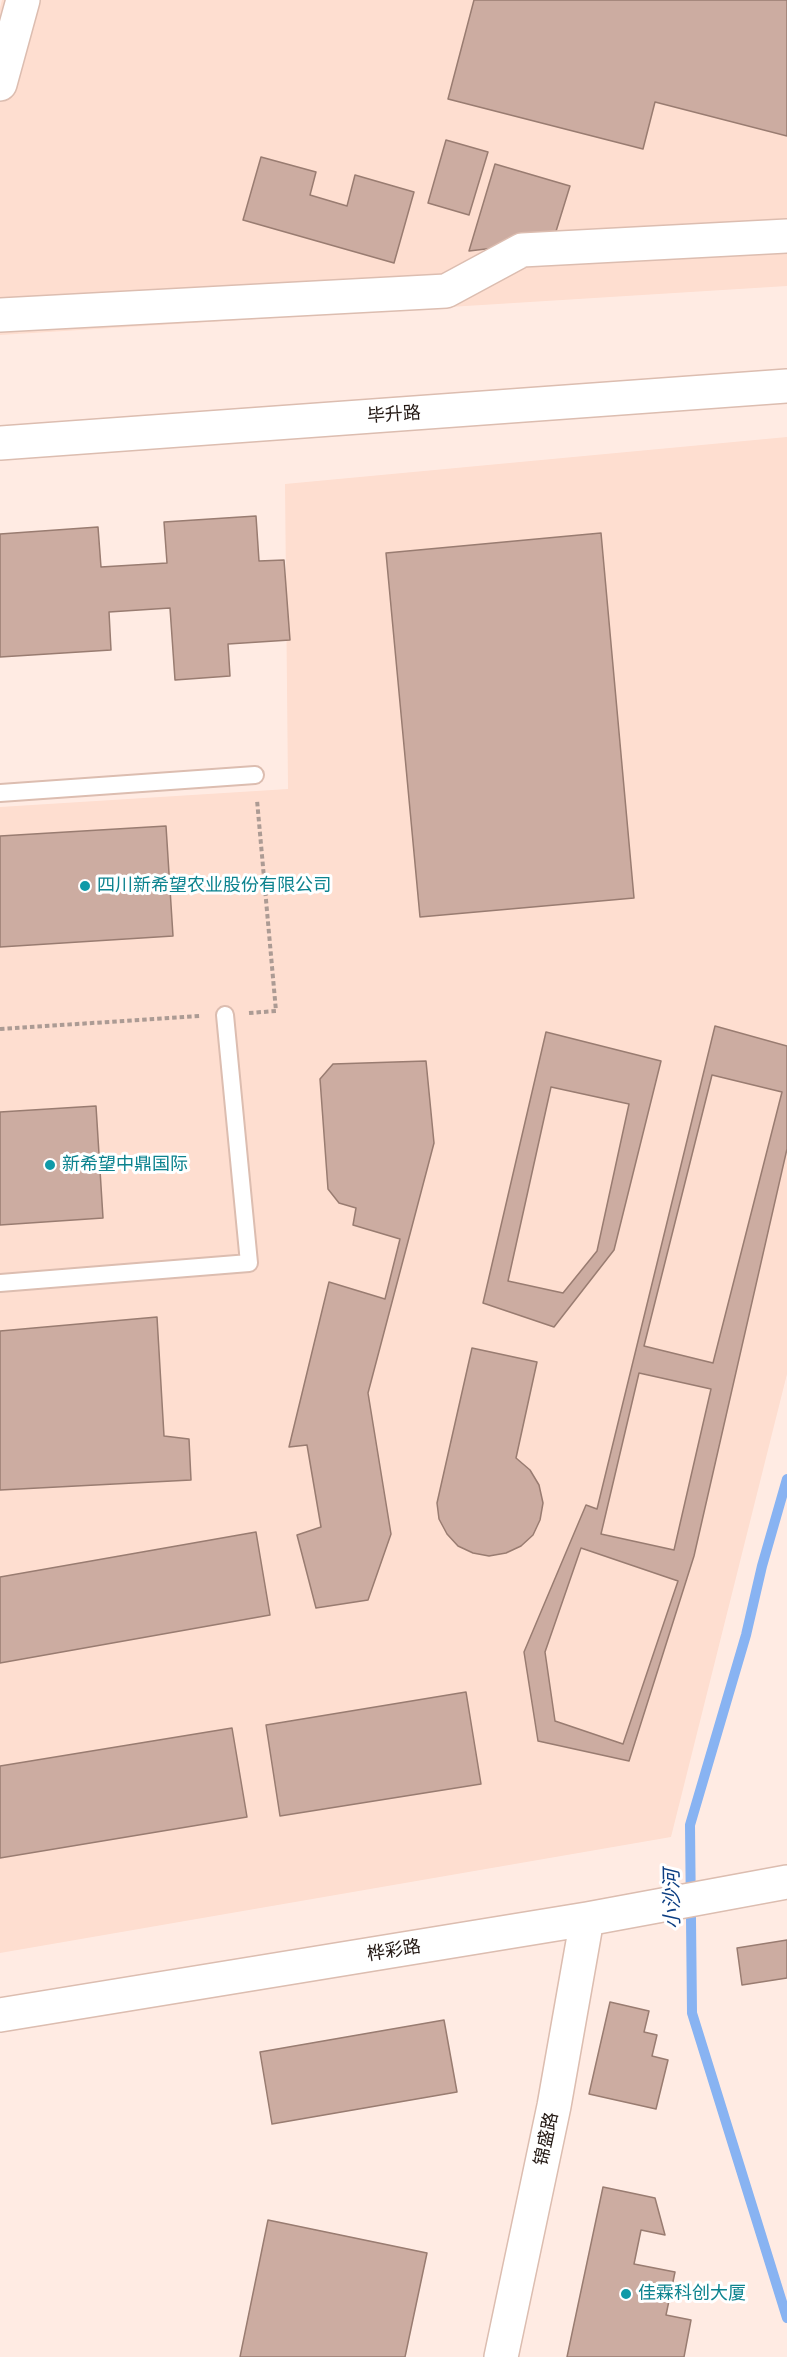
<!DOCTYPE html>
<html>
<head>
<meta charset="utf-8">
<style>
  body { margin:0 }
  canvas { display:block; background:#ffebe3 }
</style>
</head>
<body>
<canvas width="787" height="2357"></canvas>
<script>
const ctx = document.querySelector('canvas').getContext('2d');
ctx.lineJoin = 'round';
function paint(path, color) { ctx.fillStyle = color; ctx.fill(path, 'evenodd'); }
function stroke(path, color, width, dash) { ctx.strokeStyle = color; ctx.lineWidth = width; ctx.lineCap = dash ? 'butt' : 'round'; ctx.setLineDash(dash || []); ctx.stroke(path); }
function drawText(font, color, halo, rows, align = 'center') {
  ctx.font = font + ' "Fira Sans","Noto Sans SC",sans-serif'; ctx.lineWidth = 6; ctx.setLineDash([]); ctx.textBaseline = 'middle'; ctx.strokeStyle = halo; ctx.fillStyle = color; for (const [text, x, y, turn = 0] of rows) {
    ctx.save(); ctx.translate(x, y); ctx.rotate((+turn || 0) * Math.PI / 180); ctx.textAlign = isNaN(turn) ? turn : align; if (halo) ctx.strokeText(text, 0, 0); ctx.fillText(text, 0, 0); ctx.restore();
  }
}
paint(new Path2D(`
  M2,0H787V286L0,335V8Z
  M787,437V1374L671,1837L0,1953V807L288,789L285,484Z`), '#feded0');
stroke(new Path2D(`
  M787,1479L762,1566L746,1635L690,1825L692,2013L787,2318`), '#88b3f2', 10);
const building = new Path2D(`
  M474,0H787V136L655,102L643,149L448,99Z
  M446,140L488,152L469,215L428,203Z
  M261,157L316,172L310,195L347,206L355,175L414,192L394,263L243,220Z
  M495,164L570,186L553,241L469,251Z
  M256,516L259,561L284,560L290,640L228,644L230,676L175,680L170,608L109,612L111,650L0,657V534L98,527L101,567L167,563L164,522Z
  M601,533L634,898L420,917L386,553Z
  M166,826L173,936L0,947V836Z
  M715,1026L787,1046V1149L694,1556L629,1761L538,1741L524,1652L586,1505L597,1509Z
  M546,1032L661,1061L614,1250L554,1327L483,1303Z
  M426,1061L434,1143L368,1393L391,1534L368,1600L316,1608L297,1535L321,1527L307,1445L289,1447L329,1282L385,1299L400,1239L353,1225L356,1208L339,1203L328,1189L320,1079L333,1064Z
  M712,1075L782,1092L713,1363L644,1346Z
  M551,1087L629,1104L597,1251L563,1293L508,1281Z
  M96,1106L103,1218L0,1225V1112Z
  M157,1317L164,1436L189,1439L191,1480L0,1490V1331Z
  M472,1348L537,1362L516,1458L530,1470L539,1485L543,1503L540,1520L533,1535L521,1546L506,1553L489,1556L473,1553L458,1546L447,1534L439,1519L437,1503Z
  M639,1373L711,1389L674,1550L601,1534Z
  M256,1532L270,1615L0,1663V1577Z
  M581,1548L678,1581L623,1744L555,1721L545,1652Z
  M466,1692L481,1784L280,1816L266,1725Z
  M232,1728L247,1817L0,1858V1766Z
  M787,1940V1978L742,1985L737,1948Z
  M610,2002L649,2011L644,2032L657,2035L652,2056L668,2060L656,2109L589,2094Z
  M444,2020L457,2092L272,2124L260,2052Z
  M603,2187L655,2198L665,2235L641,2230L634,2264L675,2272L666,2315L691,2320L684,2357H567Z
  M268,2220L427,2253L405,2357H240Z`);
paint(building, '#ccaca1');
stroke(building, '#997c71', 1.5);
const service = new Path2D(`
  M0,793L255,775
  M0,1283L249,1263L225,1015`);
const minor = new Path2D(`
  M0,84L23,0
  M0,315L446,291L522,250L787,236
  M0,2015L587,1919L787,1882
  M501,2357L554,2106L587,1919`);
const tertiary = new Path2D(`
  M0,443L787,386`);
stroke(service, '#dcbdb0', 20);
stroke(minor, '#dcbdb0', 36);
stroke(tertiary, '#dcbdb0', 36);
stroke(new Path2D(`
  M249,1013L276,1011L257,800
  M0,1029L200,1016`), '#ac9b94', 4, [4.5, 3]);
stroke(service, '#fff', 16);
stroke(minor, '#fff', 33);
stroke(tertiary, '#fff', 33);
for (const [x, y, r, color] of [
  [85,886,6,"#0f9aa8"],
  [50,1165,6,"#0f9aa8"],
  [626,2294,6,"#0f9aa8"]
]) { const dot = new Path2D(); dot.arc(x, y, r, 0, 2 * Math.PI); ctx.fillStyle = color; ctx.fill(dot); stroke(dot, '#fff', 2); }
drawText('18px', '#221712', '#fff', [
  ["毕升路",394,415,-4],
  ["桦彩路",394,1951,-9],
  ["锦盛路",547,2139,-78]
]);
drawText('18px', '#0d838f', '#fff', [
  ["四川新希望农业股份有限公司",97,886],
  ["新希望中鼎国际",62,1165],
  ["佳霖科创大厦",638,2294]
], 'left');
drawText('italic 20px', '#0c3e82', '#fff', [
  ["小沙河",673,1899,-91]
]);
</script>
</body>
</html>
